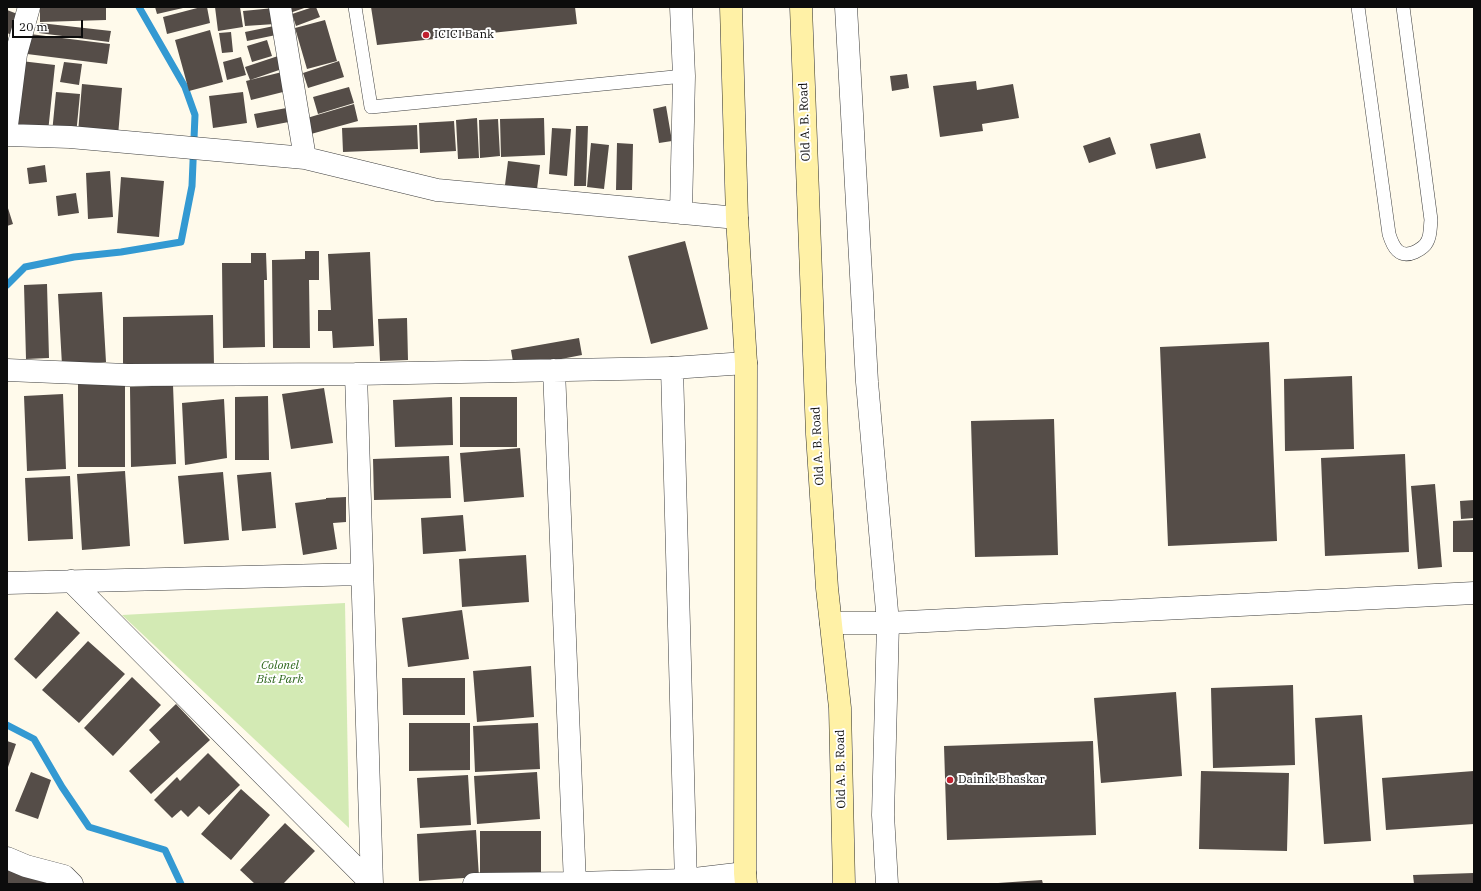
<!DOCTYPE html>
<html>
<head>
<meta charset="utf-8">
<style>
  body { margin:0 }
  #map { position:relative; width:1481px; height:891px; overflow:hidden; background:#fffaeb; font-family:"IBM Plex Serif",serif }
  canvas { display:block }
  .frame { position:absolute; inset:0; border:8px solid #0c0c0c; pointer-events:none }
  .scale { position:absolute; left:12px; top:20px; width:71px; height:18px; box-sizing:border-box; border:2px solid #0c0c0c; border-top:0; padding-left:5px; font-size:12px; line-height:14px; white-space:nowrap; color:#0c0c0c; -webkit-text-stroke:3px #fff; paint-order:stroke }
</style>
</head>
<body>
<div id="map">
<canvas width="1481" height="891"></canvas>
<div class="frame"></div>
<div class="scale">20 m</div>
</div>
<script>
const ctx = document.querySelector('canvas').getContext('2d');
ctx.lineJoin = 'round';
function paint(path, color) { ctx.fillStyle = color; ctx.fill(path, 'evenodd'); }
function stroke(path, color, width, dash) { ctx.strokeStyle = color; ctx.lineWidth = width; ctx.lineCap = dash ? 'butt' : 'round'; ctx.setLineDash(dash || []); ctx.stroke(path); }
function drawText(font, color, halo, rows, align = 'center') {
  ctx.font = font + ' "IBM Plex Serif",serif'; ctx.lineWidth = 4; ctx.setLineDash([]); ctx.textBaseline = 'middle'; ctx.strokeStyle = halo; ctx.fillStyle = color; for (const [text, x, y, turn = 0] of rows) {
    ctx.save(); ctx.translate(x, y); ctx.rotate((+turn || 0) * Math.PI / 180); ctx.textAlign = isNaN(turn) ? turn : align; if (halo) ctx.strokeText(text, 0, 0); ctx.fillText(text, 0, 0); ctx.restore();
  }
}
paint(new Path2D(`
  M345,603L349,828L122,615Z`), '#d3eab4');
stroke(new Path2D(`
  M7,285L25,267L74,257L121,252L181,242L192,186L195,115L185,87L139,7
  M7,725L34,739L62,787L89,827L165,850L181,884`), '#3399d2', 7);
paint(new Path2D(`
  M40,7H106V20L40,22Z
  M155,7H183V8L157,14Z
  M201,7H207L210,23L167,34L163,17Z
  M215,7H240L243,27L218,31Z
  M288,7H307L290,13Z
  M313,7H316L320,17L296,26L292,14Z
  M371,7H575L577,24L377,45Z
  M274,8L275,24L245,26L243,11Z
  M7,10L20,15L12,35L7,33Z
  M325,20L337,61L307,69L295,28Z
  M40,23L111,31L109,42L39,33Z
  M274,26L276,35L247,41L245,32Z
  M210,30L223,82L189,91L175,40Z
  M231,32L233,52L222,53L219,33Z
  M30,34L110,44L107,64L27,54Z
  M267,40L272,56L252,62L247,46Z
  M278,56L282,69L250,80L245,67Z
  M241,57L246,75L227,80L223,62Z
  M21,61L55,65L48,132L14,129Z
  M339,61L344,77L308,88L303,73Z
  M64,62L82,64L79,85L60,82Z
  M282,72L287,91L251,100L246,81Z
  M907,74L909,88L892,91L890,76Z
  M976,81L977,90L1013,84L1019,118L982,124L983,131L940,137L933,86Z
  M82,84L122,88L118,136L78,133Z
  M349,87L354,103L318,114L313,97Z
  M56,92L80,94L76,135L52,133Z
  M243,92L247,123L213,128L209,96Z
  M354,104L358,121L311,134L307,118Z
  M666,106L672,141L659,143L653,109Z
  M292,107L294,121L257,128L254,114Z
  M477,118L479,158L458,159L456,120Z
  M544,118L545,155L501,157L500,119Z
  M498,119L500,156L480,158L479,120Z
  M454,121L456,151L420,153L419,123Z
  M417,125L418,149L343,152L342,128Z
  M576,126H588L586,186H574Z
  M552,128L571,129L567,176L549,174Z
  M1200,133L1206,158L1156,169L1150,144Z
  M1110,137L1116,154L1089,163L1083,146Z
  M591,143L609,145L604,189L587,187Z
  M617,143L633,144L632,190H616Z
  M508,161L540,165L537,189L505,185Z
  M45,165L47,182L29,184L27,168Z
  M110,171L113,217L88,219L86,173Z
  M121,177L164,181L159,237L117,233Z
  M76,193L79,213L58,216L56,196Z
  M7,205L13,224L7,226Z
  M685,241L708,329L651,344L628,256Z
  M305,251H319V280H309L310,348H273L272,260L305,259Z
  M370,252L374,346L333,348L332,331H318V310H331L328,254Z
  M251,253H266L267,280H264L265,347L223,348L222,263H251Z
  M47,284L49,358L26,359L24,285Z
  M102,292L106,362L62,365L58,294Z
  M213,315L214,366L123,367V317Z
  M407,318L408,360L380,361L378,319Z
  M579,338L582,355L514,368L511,350Z
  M1269,342L1277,541L1168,546L1160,347Z
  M1352,376L1354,449L1285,451L1284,379Z
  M78,383H125V467H78Z
  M173,385L176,464L131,467L130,387Z
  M324,388L333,443L291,449L282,394Z
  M63,394L66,469L27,471L24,396Z
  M268,396L269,460H235V397Z
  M452,397L453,445L395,447L393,400Z
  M460,397H517V447H460Z
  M224,399L227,458L185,465L182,403Z
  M1054,419L1058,555L975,557L971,421Z
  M520,448L524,497L464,502L460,453Z
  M1405,454L1409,552L1325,556L1321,458Z
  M449,456L451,498L374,500L373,459Z
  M125,471L130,546L82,550L77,474Z
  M223,472L229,540L184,544L178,476Z
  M271,472L276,528L242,531L237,475Z
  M70,476L73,539L28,541L25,478Z
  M1435,484L1442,567L1418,569L1411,486Z
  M346,497V522L333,523L337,549L303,555L295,503L326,499V498Z
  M1474,500V518L1461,519L1460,501Z
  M463,515L466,551L423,554L421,518Z
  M1474,520V552H1453V521Z
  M526,555L529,602L462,607L459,559Z
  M462,610L469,659L408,667L402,618Z
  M57,611L80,633L36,679L14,659Z
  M88,641L125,674L79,723L42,690Z
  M531,666L534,717L477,722L473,671Z
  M132,677L161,705L113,756L84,728Z
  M402,678H465V715H403Z
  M1293,685L1295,765L1213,768L1211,688Z
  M1176,692L1182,776L1101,783L1094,698Z
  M176,704L210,740L151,794L129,771L160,742L149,730Z
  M1362,715L1371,841L1324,844L1315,718Z
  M409,723H470V770L409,771Z
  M538,723L540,769L475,772L473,726Z
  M7,741L16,744L7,770Z
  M1093,741L1096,835L947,840L944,746Z
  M208,753L240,785L209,815L199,806L188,817L181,810L172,818L154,800L177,777L180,781Z
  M1201,771L1289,773L1287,851L1199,849Z
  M1474,771V824L1386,830L1382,778Z
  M31,772L51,780L38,819L15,811Z
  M537,772L540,819L477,824L474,776Z
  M468,775L471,825L420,828L417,778Z
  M241,789L270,815L231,860L201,834Z
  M285,823L315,851L283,884H255L240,870Z
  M476,830L479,877L419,881L417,834Z
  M480,831H541V876L480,877Z
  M8,869L52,884H7Z
  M1474,873V884H1414L1413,875Z
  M1042,880L1043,884H998V883Z`), '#554d48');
const service = new Path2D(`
  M355,7L371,107L684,76
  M1358,7L1389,234C1393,247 1399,259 1415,252C1419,250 1425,246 1427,242C1431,236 1430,227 1431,220L1403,7`);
const minor = new Path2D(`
  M280,7L305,158
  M7,125L16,54L29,7
  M7,135L70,137L305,158L437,190L737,218
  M681,213L684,76L681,7
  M7,370L127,375L356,374L672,368
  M554,370L575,884
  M356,374L372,884
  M71,581L372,884
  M7,583L362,574
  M831,623H888L1474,593
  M7,858L26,866L64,876L72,884
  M474,884L575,883L686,880L745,873`);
const tertiary = new Path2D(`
  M846,7L867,382L888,623L883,815L887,884
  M686,884L672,368L746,363`);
const secondary = new Path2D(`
  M731,7L737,218L746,363L745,873L746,884
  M801,7L817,434L827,588L840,708L844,884`);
stroke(service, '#3f3f3f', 14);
stroke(minor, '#3f3f3f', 23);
stroke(tertiary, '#3f3f3f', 23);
stroke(secondary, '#2e2e2e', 23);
stroke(service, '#fff', 13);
stroke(minor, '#fff', 22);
stroke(tertiary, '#fff', 22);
stroke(secondary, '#fff1a6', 22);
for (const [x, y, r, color] of [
  [426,35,4,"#c0202e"],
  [950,780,4,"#c0202e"]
]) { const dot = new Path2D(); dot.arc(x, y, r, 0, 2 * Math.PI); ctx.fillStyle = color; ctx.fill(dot); stroke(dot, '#fff', 1.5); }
drawText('12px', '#0c0c0c', '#fff', [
  ["ICICI Bank",434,35],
  ["Dainik Bhaskar",958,780]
], 'left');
drawText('12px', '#0c0c0c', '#fff', [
  ["Old A. B. Road",805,122,-92],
  ["Old A. B. Road",818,446,-93],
  ["Old A. B. Road",841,769,-91]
]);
drawText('italic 12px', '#2d661b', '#fff', [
  ["Colonel",280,666],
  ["Bist Park",280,680]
]);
</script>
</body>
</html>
